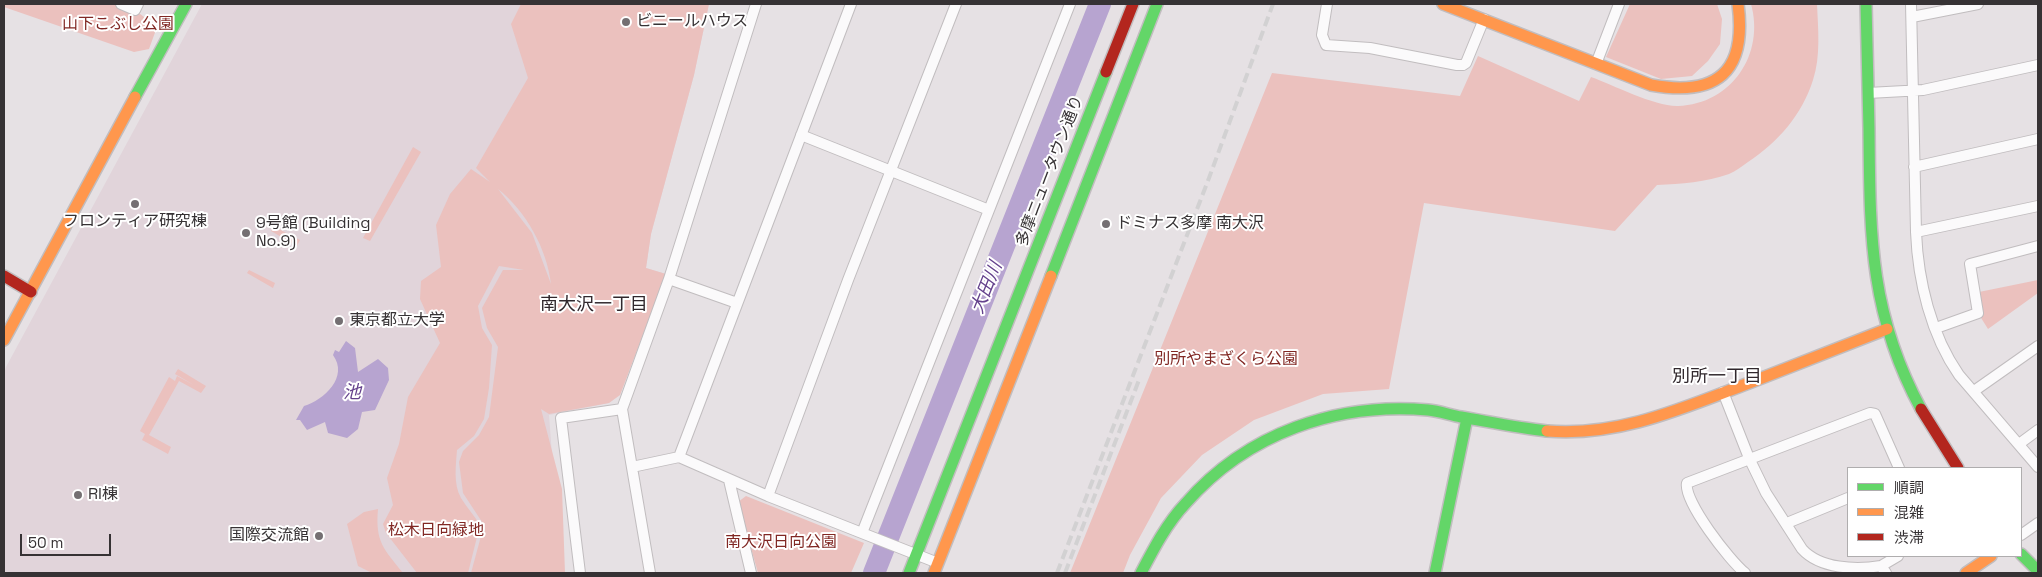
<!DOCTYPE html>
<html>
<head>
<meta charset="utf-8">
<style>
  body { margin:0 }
  #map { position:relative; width:2042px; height:577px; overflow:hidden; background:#e6e1e4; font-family:"Space Grotesk","Noto Sans JP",sans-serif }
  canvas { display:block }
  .frame { position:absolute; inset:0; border:5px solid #363234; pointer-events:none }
  .legend { position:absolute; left:1847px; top:467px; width:175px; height:90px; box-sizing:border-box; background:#fff; border:1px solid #afadae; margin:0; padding:6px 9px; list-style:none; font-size:15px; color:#363234 }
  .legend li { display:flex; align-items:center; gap:10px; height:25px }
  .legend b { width:25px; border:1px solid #afadae }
  .scale { position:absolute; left:20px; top:534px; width:91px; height:22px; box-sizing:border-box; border:2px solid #363234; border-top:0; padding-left:6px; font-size:15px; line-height:18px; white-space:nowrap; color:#363234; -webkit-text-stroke:4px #fff; paint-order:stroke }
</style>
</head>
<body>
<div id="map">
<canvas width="2042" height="577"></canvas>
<div class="frame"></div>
<ul class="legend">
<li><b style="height:6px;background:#63d668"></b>順調</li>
<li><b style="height:6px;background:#ff974d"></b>混雑</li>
<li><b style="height:6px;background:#b3261e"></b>渋滞</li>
</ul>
<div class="scale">50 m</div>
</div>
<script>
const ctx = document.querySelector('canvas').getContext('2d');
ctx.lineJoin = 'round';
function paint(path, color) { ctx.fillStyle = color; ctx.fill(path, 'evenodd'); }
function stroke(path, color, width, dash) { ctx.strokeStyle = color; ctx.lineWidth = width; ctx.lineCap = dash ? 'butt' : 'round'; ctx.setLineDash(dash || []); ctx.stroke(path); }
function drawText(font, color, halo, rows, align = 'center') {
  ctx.font = font + ' "Space Grotesk","Noto Sans JP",sans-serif'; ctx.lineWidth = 4; ctx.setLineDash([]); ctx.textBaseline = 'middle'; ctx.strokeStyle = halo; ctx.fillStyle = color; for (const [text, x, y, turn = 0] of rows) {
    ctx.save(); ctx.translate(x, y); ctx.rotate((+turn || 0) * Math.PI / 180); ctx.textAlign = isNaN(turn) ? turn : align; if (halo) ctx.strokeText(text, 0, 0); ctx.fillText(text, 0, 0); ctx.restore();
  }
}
paint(new Path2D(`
  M202,4H709L694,75L651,234L646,268L666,274L620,395L609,403L549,415L561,573H4V373L6,367Z`), '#e1d4da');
paint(new Path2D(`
  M4,4H121L135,10L157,27L149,49L134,52L4,7Z
  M521,4H709L694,75L651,234L646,268L666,274L620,395L609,403L549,414L541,409L562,489L565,573H471L484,525L463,493L459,462L463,451L479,435L489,417L498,347L487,328L482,308L503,270H524L499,266L478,306L482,328L492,345L489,388L484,419L474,436L457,450C456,465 453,484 461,498C467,508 474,515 480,525L468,573H417L386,533L383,524L393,505L387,478L399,444L408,397L440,343L420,299L421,281L441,267L436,225L450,194L471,169L490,182L476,168L528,78L511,24ZM498,189C526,211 547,249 551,284L532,233Z
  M1630,4H1717L1722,19L1720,44L1708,61L1692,76L1661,79L1606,57Z
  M1751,4H1817C1818,28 1821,56 1813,80C1802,115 1778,142 1748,162C1742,166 1736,171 1729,174C1706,182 1681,184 1657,185L1615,231L1424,203L1389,389L1323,394L1254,420L1202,455L1161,498L1130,555L1123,573H1070L1272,73L1460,96L1478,56L1579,101L1591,77C1613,85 1656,107 1678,106C1732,104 1765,54 1751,4Z
  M413,147L421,152L370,241L363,238Z
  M273,226L300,240L297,246L271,231Z
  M249,270L275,283L273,288L247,273Z
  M2038,280V293L1988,329L1978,313L1974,293Z
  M178,369L206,386L201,393L179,381L149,435L171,447L168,454L142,440L145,434L140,431L169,377L175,381L177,376L194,385L175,374Z
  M746,496L864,543L851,573H758L738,502Z
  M378,509C375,542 384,549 403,573H372L358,566L347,524L364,512Z`), '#ebc1be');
paint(new Path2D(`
  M346,341L355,348L358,372L378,359L388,368L389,380L375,410L362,412L358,429L347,438L328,433L325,422L307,430L300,420H296L304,406C324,400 349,377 333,355L335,350L339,352Z`), '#b7a4d0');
stroke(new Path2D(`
  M874,573L1100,4`), '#b7a4d0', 22);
const street = new Path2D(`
  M121,4L135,10L138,4
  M1327,4L1322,35L1326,45L1370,48L1457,65H1463L1466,63L1484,19
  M1911,4L1916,232C1918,281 1931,335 1959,375L2038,467
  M1912,17L1978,4
  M1596,64L1619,4
  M1868,93L1923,90L2038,65
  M801,135L989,210
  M1914,167L2038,139
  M1916,232L2038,206
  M669,279L737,303
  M1936,328L1978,313L1970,264L2038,246
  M1974,391L2038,346
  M1723,392L1749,458L1766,493L1802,549C1820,569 1856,570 1881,566L1886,573
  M2019,444L2038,430
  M679,457L851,4
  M632,467L679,457L768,496L938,563
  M729,480L751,573
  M768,496L848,280L956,4
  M1787,523L1848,498
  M862,533L1070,4
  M2021,535L2038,523
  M1881,566L1898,556
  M580,573L561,418L622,409
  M650,573L622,409L669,279L756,4
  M1745,573C1730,561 1683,501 1687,483L1870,413L1875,414L1899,468`);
const fast = new Path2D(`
  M1866,4C1867,46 1868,87 1869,129C1870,234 1869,313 1921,409
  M135,97L186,4
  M1051,276L1157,4
  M2021,554L2038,571
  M909,573L1106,72
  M1141,573C1154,548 1167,523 1186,503C1247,433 1337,402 1428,410C1439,411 1450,415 1461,417C1490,422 1518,428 1547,431
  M1435,573L1467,418`);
const slow = new Path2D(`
  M1443,4L1651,85C1717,97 1747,72 1738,4
  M4,340L135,97
  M1547,431C1619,437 1683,408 1749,383C1795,365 1841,347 1887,329
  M934,573L1051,276
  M1966,573L1991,556`);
const jam = new Path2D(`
  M1106,72L1133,4
  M4,276L31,292
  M1921,409L1958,468`);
stroke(street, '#c1bdbf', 12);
stroke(fast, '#c1bdbf', 14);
stroke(slow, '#c1bdbf', 14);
stroke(jam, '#c1bdbf', 14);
stroke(street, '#fbfafb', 10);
stroke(fast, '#63d668', 11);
stroke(slow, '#ff974d', 11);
stroke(jam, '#b3261e', 11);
stroke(new Path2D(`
  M1057,573L1209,178L1273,4
  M1065,573L1139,380`), '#d2d1d2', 4, [10, 5]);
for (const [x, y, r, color] of [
  [626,22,5,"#746f72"],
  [135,204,5,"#746f72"],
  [1106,224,5,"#746f72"],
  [246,233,5,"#746f72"],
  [339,321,5,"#746f72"],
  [78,495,5,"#746f72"],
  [319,536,5,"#746f72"]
]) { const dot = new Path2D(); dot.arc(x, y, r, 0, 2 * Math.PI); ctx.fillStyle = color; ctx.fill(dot); stroke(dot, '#fff', 2); }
drawText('16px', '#363234', '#fff', [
  ["ビニールハウス",636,22],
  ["フロンティア研究棟",135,222,"center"],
  ["9号館 (Building",256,224],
  ["No.9)",256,242],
  ["ドミナス多摩 南大沢",1116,224],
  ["東京都立大学",349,321],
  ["RI棟",88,495],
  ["国際交流館",309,536,"right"]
], 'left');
drawText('16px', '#812824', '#fff', [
  ["山下こぶし公園",118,25],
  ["別所やまざくら公園",1226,360],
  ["松木日向緑地",436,531],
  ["南大沢日向公園",781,543]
]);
drawText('16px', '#363234', '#fff', [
  ["多摩ニュータウン通り",1050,171,-69]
]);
drawText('italic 18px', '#64418c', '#fff', [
  ["大田川",987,288,-68],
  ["池",352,393]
]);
drawText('18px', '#31282d', '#fff', [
  ["南大沢一丁目",594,305],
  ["別所一丁目",1717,377]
]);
</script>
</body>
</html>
